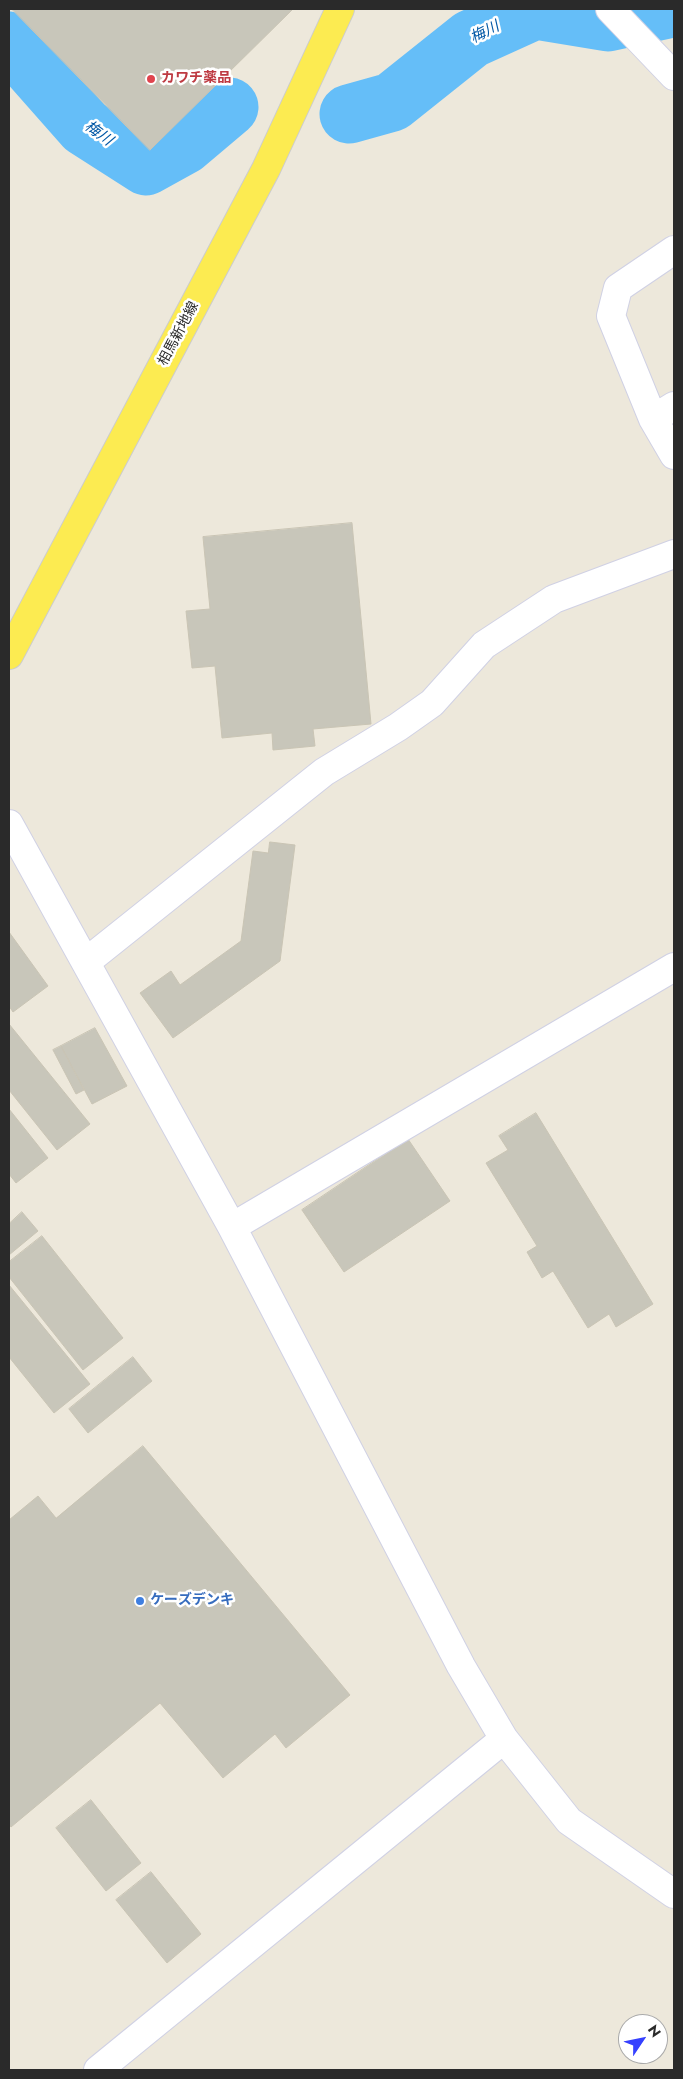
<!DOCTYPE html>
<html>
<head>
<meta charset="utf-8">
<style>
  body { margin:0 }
  #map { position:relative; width:683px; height:2079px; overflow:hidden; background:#ede8db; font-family:Jost,sans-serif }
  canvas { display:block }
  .frame { position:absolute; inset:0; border:10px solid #2a2a2a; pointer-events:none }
  .north { position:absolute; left:618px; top:2014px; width:50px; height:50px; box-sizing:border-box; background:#fff; border:1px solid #aaa; border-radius:50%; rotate:56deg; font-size:14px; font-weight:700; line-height:20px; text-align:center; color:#2a2a2a }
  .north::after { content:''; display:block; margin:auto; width:18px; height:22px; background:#3641ff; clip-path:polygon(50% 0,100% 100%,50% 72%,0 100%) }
</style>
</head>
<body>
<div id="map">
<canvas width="683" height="2079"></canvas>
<div class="frame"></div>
<div class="north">N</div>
</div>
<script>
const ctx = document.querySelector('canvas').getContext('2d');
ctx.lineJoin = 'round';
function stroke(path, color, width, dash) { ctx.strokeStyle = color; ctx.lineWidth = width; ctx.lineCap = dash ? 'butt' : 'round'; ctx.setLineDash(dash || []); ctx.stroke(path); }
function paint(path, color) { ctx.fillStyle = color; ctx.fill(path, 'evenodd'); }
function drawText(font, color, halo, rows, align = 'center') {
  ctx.font = font + ' Jost,"Noto Sans JP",sans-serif'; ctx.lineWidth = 5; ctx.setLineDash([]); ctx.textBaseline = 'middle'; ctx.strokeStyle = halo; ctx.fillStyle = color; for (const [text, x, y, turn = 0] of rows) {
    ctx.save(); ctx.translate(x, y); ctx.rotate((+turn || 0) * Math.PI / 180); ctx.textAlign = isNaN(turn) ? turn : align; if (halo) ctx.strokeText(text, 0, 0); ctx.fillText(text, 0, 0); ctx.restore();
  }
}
stroke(new Path2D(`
  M9,41L85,127L146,166L184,145L229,107
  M349,114L392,102L471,39L535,10L608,22L668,9`), '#65bef8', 59);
const building = new Path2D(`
  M12,9H293L150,150Z
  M352,523L371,724L313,729L315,746L273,750L272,733L222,738L215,666L192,668L186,611L210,609L203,537Z
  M270,842L295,845L280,961L173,1038L140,993L171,971L180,985L241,941L253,851L268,853Z
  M9,932L48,986L13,1012L9,1006Z
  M9,1024L90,1124L57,1150L9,1090Z
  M95,1028L127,1086L92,1104L61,1046Z
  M61,1046L84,1090L76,1094L53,1050Z
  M9,1109L48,1158L16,1183L9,1174Z
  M536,1113L653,1304L616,1327L609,1314L588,1328L553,1271L542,1278L527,1252L537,1246L486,1163L508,1150L499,1136Z
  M408,1139L450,1201L344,1272L302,1210Z
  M22,1212L38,1231L9,1255V1224Z
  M42,1236L123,1338L83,1370L9,1277V1262Z
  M9,1285L90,1384L54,1413L9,1357Z
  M133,1357L152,1381L88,1433L69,1409Z
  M143,1446L350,1695L286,1748L275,1734L223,1778L160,1703L11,1827L9,1824V1520L38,1496L56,1518Z
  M91,1800L141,1863L106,1891L56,1828Z
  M151,1872L201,1934L167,1963L116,1900Z`);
paint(building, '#c8c6ba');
stroke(building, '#c9c4b4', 1);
const minor = new Path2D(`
  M610,9L674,76
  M674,250L618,288L611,316L653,419L674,455
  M653,419L674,406
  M9,824L232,1227L461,1666L504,1739L569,1821L674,1894
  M86,962L324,772L398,727L432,703L484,645L554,599L674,554
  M232,1227L674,967
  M98,2070L504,1739`);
const major = new Path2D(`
  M9,655L266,169L340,9`);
stroke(minor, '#d0d1e4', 30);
stroke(major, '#ccc', 30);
stroke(minor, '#fff', 28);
stroke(major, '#fceb51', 28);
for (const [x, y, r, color] of [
  [151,79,5,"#e0444e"],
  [140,1601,5,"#3f7fe0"]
]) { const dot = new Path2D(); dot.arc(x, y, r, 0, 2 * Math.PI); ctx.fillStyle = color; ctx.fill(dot); stroke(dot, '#fff', 2); }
drawText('bold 14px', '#be3a42', '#fff', [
  ["カワチ薬品",161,79]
], 'left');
drawText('14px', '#2a2a2a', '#fff', [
  ["相馬新地線",179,334,-62]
]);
drawText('bold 14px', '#366cbe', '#fff', [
  ["ケーズデンキ",150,1601]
], 'left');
drawText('italic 15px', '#0258a6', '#fff', [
  ["梅川",485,33,-27],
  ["梅川",98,134,36]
]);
</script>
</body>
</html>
